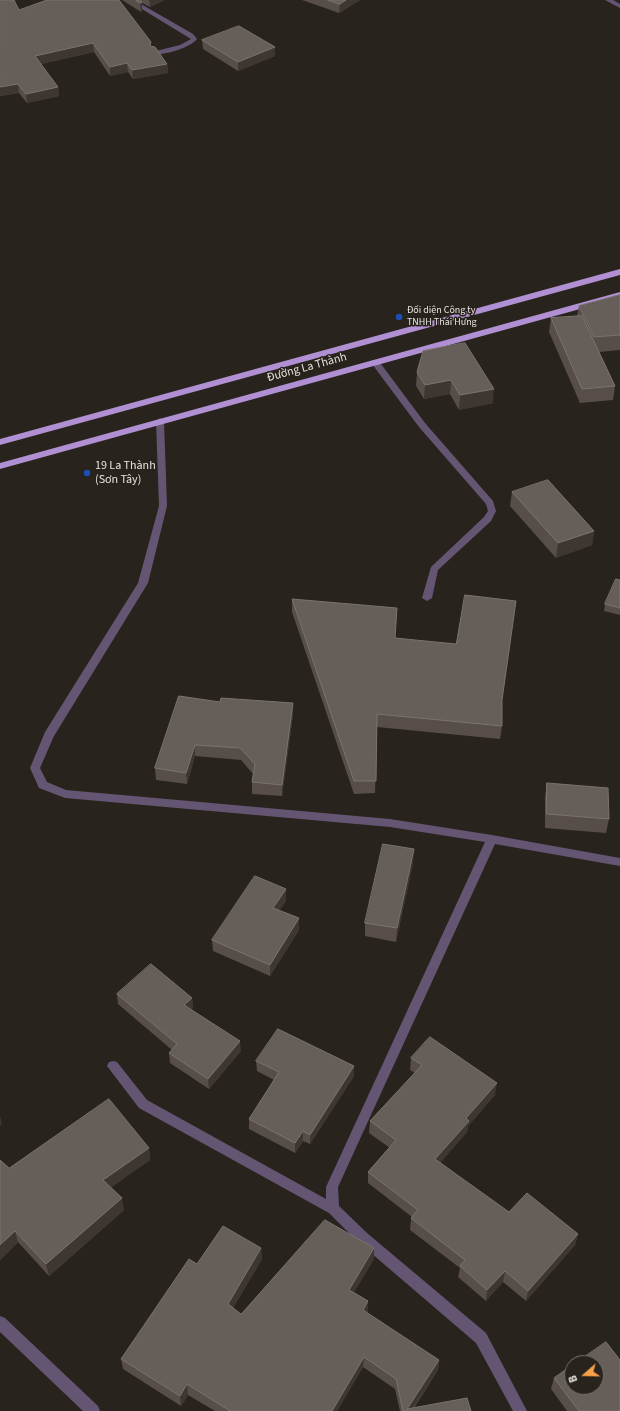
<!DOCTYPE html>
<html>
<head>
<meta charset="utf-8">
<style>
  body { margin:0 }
  #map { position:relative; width:620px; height:1411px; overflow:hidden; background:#28231c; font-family:"Source Sans 3",sans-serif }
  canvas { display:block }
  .north { position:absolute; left:564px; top:1355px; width:40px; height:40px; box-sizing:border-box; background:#28231c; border:1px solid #74706a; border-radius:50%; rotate:250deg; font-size:11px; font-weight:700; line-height:16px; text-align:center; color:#e7e3de }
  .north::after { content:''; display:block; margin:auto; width:14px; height:18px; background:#f8a14a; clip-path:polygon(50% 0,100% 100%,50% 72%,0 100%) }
</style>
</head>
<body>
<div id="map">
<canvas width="620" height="1411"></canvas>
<div class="north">B</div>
</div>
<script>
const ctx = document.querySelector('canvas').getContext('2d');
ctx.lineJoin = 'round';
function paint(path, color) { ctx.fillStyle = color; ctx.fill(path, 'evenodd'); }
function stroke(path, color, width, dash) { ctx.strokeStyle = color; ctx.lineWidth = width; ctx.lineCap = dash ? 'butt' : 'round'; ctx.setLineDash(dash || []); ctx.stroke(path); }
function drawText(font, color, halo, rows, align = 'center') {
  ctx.font = font + ' "Source Sans 3",sans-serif'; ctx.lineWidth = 3; ctx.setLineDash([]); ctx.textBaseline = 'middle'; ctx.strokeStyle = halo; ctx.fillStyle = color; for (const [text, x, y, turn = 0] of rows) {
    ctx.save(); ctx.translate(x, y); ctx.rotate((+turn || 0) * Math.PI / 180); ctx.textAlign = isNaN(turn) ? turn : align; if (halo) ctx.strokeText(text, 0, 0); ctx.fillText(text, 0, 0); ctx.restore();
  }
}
paint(new Path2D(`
  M372,360H378L425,423L493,501L496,511L491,521L438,570L432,598L427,601L422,598L431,567L484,517L488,511L486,504L419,427L372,364Z`), '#645673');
paint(new Path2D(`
  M127,0H134L193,34L197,39C190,48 163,56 152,54V52L180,45L191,39Z
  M605,0H613L620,4V8Z
  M160,418L164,421L167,506L148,583L54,736L40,768L47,782L66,790L390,819L492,835L620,858V866L495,844L338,1187L339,1206L367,1233L486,1333L527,1411H513L476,1343L357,1241L329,1213L139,1108L107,1066L109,1062L113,1061L117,1062L147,1100L326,1199V1187L485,842L390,827L65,798L39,788L30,768L45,732L138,583L159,506L156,421Z
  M0,1316L5,1318L98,1406L100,1411H83L0,1332Z`), '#645673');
paint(new Path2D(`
  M620,269V275L0,445V439Z
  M620,292V298L0,469V463Z`), '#b090d3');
paint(new Path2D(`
  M122,0H164L150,7L142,3V11L141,12Z
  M302,0H360L339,13Z
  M19,10L151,46L167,64L168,73L133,79L128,72L110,76L94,52L41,64L58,87L59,96L27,103L19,93L0,96Z
  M202,40L275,56L238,71L203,49Z
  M620,295V350L599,352L615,386L613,400L580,403L549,332L551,318L577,316L579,306Z
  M465,343L493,403L459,410L450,394L424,399L416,386L417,372Z
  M512,492L594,531L592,545L556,558L510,506Z
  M620,580V615L604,611L605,604Z
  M292,599L395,638L502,702V726L500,739L377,727L375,793L354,794L292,612Z
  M179,696L293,715L282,796L252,794V782L253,774L241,760L195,756L187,784L156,780L155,768Z
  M547,783L609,819L606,833L545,828V797Z
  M413,863L396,942L365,936V923Z
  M286,901L279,910L299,918V930L270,976L213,951L212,940Z
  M117,994L192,998L193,1008L191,1010L241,1051L209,1089L170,1063L169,1053L172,1050L118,1004Z
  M411,1058L495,1095L468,1126L467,1132L440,1163L509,1212L578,1234L575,1245L526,1301L503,1282L486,1301L458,1277L460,1268L410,1230L411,1218L412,1217L368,1183V1172L390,1148L369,1133L370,1121L415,1073L410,1070Z
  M256,1061L354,1066V1076L310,1144L303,1141L295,1153L249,1129V1119L274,1080L257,1071Z
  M149,1148L150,1160L111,1187L124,1210L49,1276L18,1242L0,1260V1160L9,1168Z
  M261,1248L262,1259L233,1308L241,1314L374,1259L354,1292L368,1301L367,1313L439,1360L438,1370L414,1408L471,1411H400L395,1389L363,1367L337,1411H215L188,1395L181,1406L123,1369L121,1359L197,1264Z
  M554,1378L620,1411H567L551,1389Z`), '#574e49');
paint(new Path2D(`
  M149,0H164L150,7Z
  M346,0H360L339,13L340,4Z
  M142,2V11L141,12L140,3Z
  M93,43L94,52L36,65L35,56Z
  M275,47V56L238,71V62Z
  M127,63L128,72L110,76V67Z
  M167,64L168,73L133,79L132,70Z
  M18,84L19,93L0,96V87Z
  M58,87L59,96L27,103L26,94Z
  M451,380L450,394L424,399L425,385Z
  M494,389L493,403L459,410L460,395Z
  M594,531L592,545L556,558L558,543Z
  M293,703V715L282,796V785Z
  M195,745V756L187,784L186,773Z
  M414,849L413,863L396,942L397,928Z
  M286,889V901L274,919L273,908Z
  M299,918V930L270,976V965Z
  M192,998L193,1008L185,1015L184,1005Z
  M240,1041L241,1051L209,1089L208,1079Z
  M354,1066V1076L310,1144V1135Z
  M497,1083L495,1095L468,1126L467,1132L434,1170L435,1159L466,1118Z
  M0,1116L2,1124L0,1126Z
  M303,1131V1141L295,1153V1143Z
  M149,1148L150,1160L105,1192L103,1180Z
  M122,1198L124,1210L49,1276L46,1264Z
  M15,1231L18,1242L0,1260V1245Z
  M578,1234L575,1245L526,1301L528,1291Z
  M261,1248L262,1259L229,1315L228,1304Z
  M374,1248V1259L349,1300V1290Z
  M505,1271L503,1282L486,1301L487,1290Z
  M368,1301V1312L363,1321V1310Z
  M364,1357L363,1367L337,1411H332Z
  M439,1360L438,1370L411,1411L407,1409Z
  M187,1384L188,1395L181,1406L180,1396Z`), '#3e3630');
const building = new Path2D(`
  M0,0H14L19,10L47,0H119L151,42L150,46L155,47L167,64L132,70L127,63L110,67L93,43L35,56L58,87L26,94L18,84L0,87Z
  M136,0H138L142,2L140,3Z
  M328,0H346L340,4Z
  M239,26L275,47L238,62L202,40Z
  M620,295V335L594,337L579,306Z
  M582,316L615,386L582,389L551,318Z
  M465,343L494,389L460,395L451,380L425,385L417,372L423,351Z
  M548,480L594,531L558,543L512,492Z
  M616,579L620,580V608L605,604Z
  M465,595L516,601L502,700V726L377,714L376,781H354L292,599L397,608L395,638L456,644Z
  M179,696L220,702L221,698L293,703L282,785L252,782L255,764L240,748L195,745L186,773L155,768Z
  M547,783L608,788L609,819L547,814Z
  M383,844L414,849L397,928L365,923Z
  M255,876L286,889L273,908L299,918L270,965L212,940Z
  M151,964L192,998L184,1005L240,1041L208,1079L169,1053L177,1044L117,994Z
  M278,1029L354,1066L310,1135L303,1131L295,1143L249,1119L279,1072L256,1061Z
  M430,1037L497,1083L466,1118L469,1121L435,1159L509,1212L527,1193L578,1234L528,1291L505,1271L487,1290L460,1266L465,1260L411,1218L418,1210L368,1172L396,1140L370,1121L422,1065L411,1058Z
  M109,1099L149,1148L103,1180L122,1198L46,1264L15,1231L0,1245V1160L9,1168Z
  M325,1220L374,1248L349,1290L368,1301L363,1310L439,1360L407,1409L467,1398L471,1411H403L396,1379L364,1357L332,1411H230L187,1384L180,1396L121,1359L189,1259L197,1264L223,1226L261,1248L228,1304L241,1314Z
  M606,1342L620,1360V1411H579L554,1378L572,1365V1387H596V1363H576Z`);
paint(building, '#665e59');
stroke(building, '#7a736e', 1);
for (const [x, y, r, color] of [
  [399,317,4,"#1a4fb4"],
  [87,473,4,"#1a4fb4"]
]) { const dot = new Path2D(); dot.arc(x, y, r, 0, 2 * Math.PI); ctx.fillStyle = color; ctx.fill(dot); stroke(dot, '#28231c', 1.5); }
drawText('10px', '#e7e3de', '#28231c', [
  ["Đối diện Công ty",407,311],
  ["TNHH Thái Hưng",407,323]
], 'left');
drawText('12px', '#e7e3de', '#28231c', [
  ["Đường La Thành",307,368,-15]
]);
drawText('12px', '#e7e3de', '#28231c', [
  ["19 La Thành",95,466],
  ["(Sơn Tây)",95,480]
], 'left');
</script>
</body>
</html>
